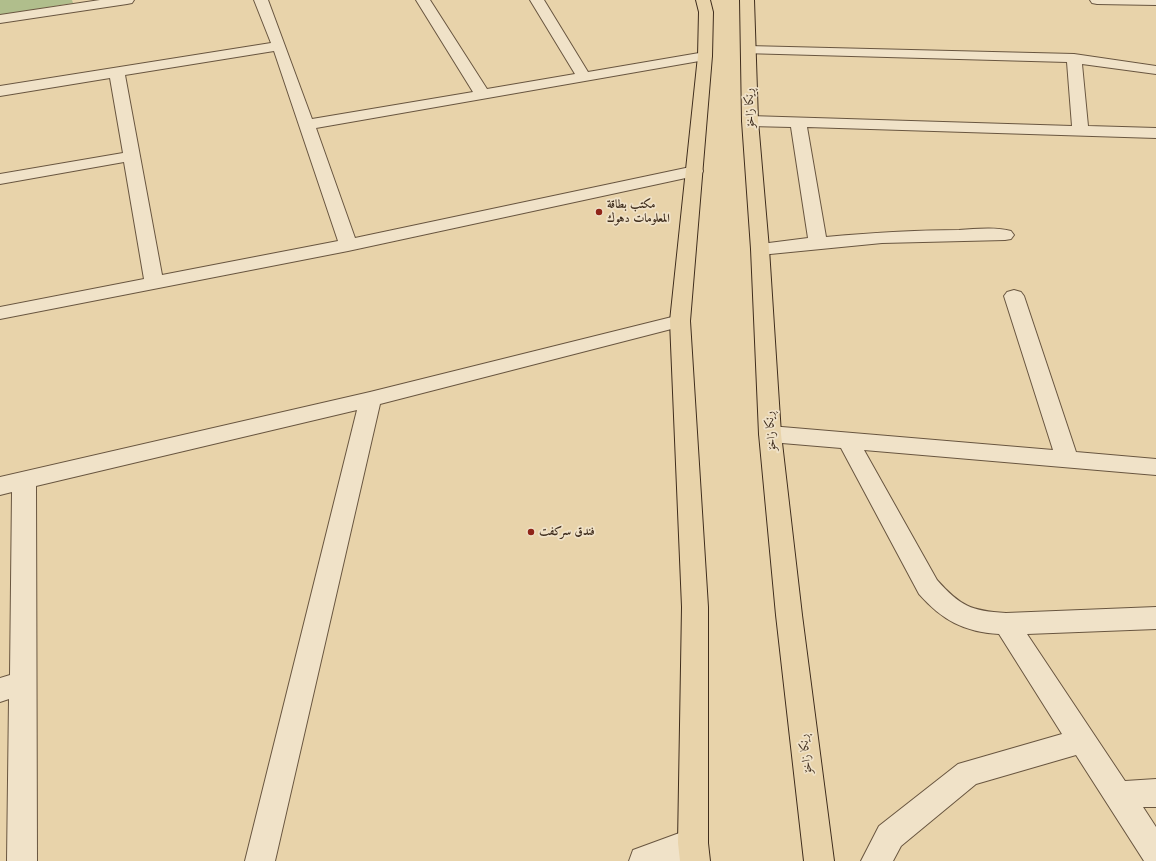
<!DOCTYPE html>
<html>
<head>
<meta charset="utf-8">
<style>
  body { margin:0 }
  canvas { display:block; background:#e8d3aa }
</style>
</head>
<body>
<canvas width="1156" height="861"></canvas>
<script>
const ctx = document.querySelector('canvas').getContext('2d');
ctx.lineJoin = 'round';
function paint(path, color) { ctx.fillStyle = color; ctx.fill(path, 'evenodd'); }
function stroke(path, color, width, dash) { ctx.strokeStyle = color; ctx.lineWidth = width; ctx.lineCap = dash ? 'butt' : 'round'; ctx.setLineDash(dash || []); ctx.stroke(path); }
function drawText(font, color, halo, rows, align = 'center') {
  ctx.font = font + ' "Old Standard TT",Amiri,serif'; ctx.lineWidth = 3.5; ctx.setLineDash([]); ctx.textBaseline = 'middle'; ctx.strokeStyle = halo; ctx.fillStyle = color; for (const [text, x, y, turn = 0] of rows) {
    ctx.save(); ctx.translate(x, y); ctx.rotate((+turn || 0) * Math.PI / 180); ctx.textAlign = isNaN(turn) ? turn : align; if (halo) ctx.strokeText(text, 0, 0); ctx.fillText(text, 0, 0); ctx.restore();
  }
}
paint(new Path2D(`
  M0,0H72L73,3L0,15Z`), '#b0be8c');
const minor = new Path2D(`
  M100,0H134L132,3L127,4L0,23V15Z
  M254,0H268L312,119L473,92L416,0H430L487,89L575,74L530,0H544L588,72L705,52L710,53L712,56L710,59L705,60L316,128L355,238L695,166L701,167L703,171L701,175L695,176L348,251L0,319V307L144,279L124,162L0,184V174L123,153L110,78L0,96V86L271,43ZM274,51L338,241L162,275L125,75Z
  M1090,0H1156V5L1097,4L1092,3Z
  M748,46L1074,54L1156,66V74L1082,64L1088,126L1156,128V138L807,127L826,237C870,233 915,230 959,230C976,229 995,227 1011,231L1014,235L1011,239L1005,240L882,243L760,255L753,253L751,249L753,245L808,238L791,127L750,126L744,124L742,121L744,118L750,116L1072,126L1067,62L743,53L741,50L743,47Z
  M1014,290L1021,292L1024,296L1076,452L1156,459V475L864,450L937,580C960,606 971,611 1006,613L1156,607V629L1027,634L1125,781L1156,779V807H1143L1156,827V861H1144L1076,755L976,784L901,846L893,861H861L879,826L958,764L1062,734L999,634C964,632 942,620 919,594L841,448L770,442L762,440L759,434L762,428L770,426L1053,450L1004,296L1007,292Z
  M680,315L687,317L690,321L687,325L380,404L275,861H245L357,410L36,486L37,861H7L9,699L0,702V678L10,675L12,492L0,495V477L370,392Z
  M693,828L704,833L708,843L704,853L684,861H629L633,850Z`);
const trunk = new Path2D(`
  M696,0H710L713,12L712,56L690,321L708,607V843L710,861H680L678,843L682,607L670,321L698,56L699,12Z
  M740,0H754L758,121L769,249L781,434L802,615L834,861H804L776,615L759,434L751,249L742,121Z`);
stroke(minor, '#695640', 2);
stroke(trunk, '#3f2d1d', 2);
paint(minor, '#f0e2c8');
paint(trunk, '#e8d3aa');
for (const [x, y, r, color] of [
  [599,212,4,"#8f2418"],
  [531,532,4,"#8f2418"]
]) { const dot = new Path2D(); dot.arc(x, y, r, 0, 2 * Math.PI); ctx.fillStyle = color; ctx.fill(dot); stroke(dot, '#f0e2c8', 1.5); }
drawText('12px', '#3f2d1d', '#f0e2c8', [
  ["ڕێکا زاخۆ",750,108,-92],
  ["ڕێکا زاخۆ",771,431,-94],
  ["ڕێکا زاخۆ",806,754,-97]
]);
drawText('bold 12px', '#3f2d1d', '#f0e2c8', [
  ["مكتب بطاقة",607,205],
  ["المعلومات دهوك",607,219],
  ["فندق سركفت",539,532]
], 'left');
</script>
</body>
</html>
